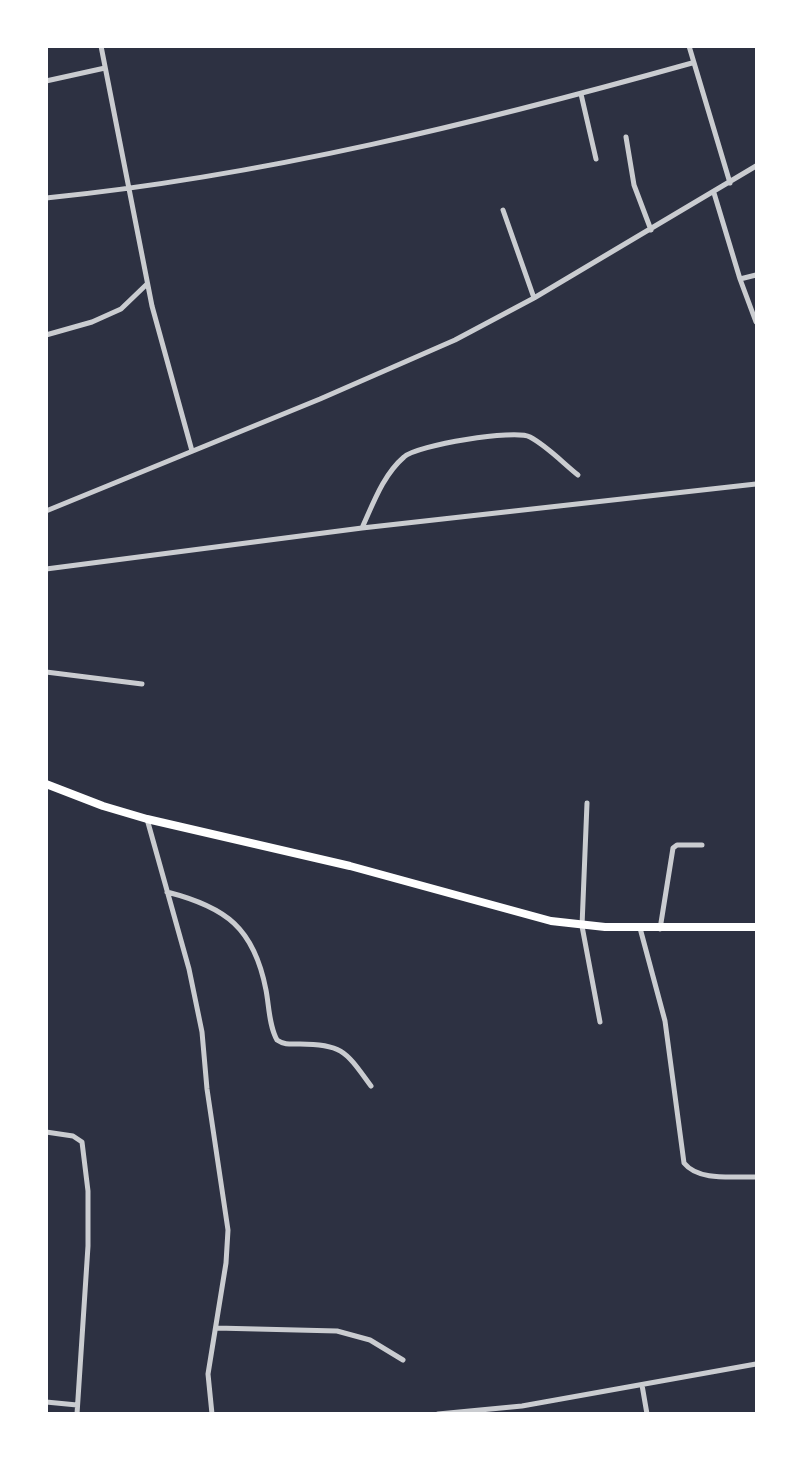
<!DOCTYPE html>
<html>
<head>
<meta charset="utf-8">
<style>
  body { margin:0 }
  #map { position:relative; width:803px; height:1460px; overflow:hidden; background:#2d3142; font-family:"Roboto Serif",serif }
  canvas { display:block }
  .frame { position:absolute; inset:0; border:48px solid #fff; pointer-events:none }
</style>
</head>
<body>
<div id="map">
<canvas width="803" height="1460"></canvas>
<div class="frame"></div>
</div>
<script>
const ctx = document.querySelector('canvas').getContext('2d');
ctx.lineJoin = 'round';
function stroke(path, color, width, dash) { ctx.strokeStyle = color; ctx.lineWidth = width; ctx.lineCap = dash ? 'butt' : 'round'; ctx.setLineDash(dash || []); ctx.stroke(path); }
stroke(new Path2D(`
  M101,46L152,306L192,451
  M689,46L730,183
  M46,81L105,68
  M581,94L596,159
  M626,137L634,185L651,230
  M714,193L740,279L756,322
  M46,198C265,176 481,122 692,63
  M503,210L534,298
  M740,279L756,275
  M46,335L92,322L121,309L147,284
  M46,511L320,399L455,340L534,298L756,166
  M362,528C373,504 383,475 404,457C417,445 515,429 530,437C547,446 563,463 578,475
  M46,569L362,528L756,484
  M46,672L142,684
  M587,803L582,926L600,1022
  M147,819L189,969L202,1032L207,1089L228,1230L226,1263L208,1374L212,1414
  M167,892C226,907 254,928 266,990C269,1005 269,1026 277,1040C284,1045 291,1044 300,1044C343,1044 346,1052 371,1086
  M640,928L665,1021L684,1163C699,1182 735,1176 756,1177
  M660,929L673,848L677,845H702
  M46,1132L73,1136L82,1142L88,1191V1246L77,1414
  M216,1328L337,1331L370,1340L403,1360
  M642,1385L647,1414
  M46,1402L77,1405
  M438,1414L522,1406L756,1364`), '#caccd0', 5);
stroke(new Path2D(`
  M46,784L103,806L147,819L350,866L551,921L605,927H756`), '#fff', 8);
</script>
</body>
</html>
